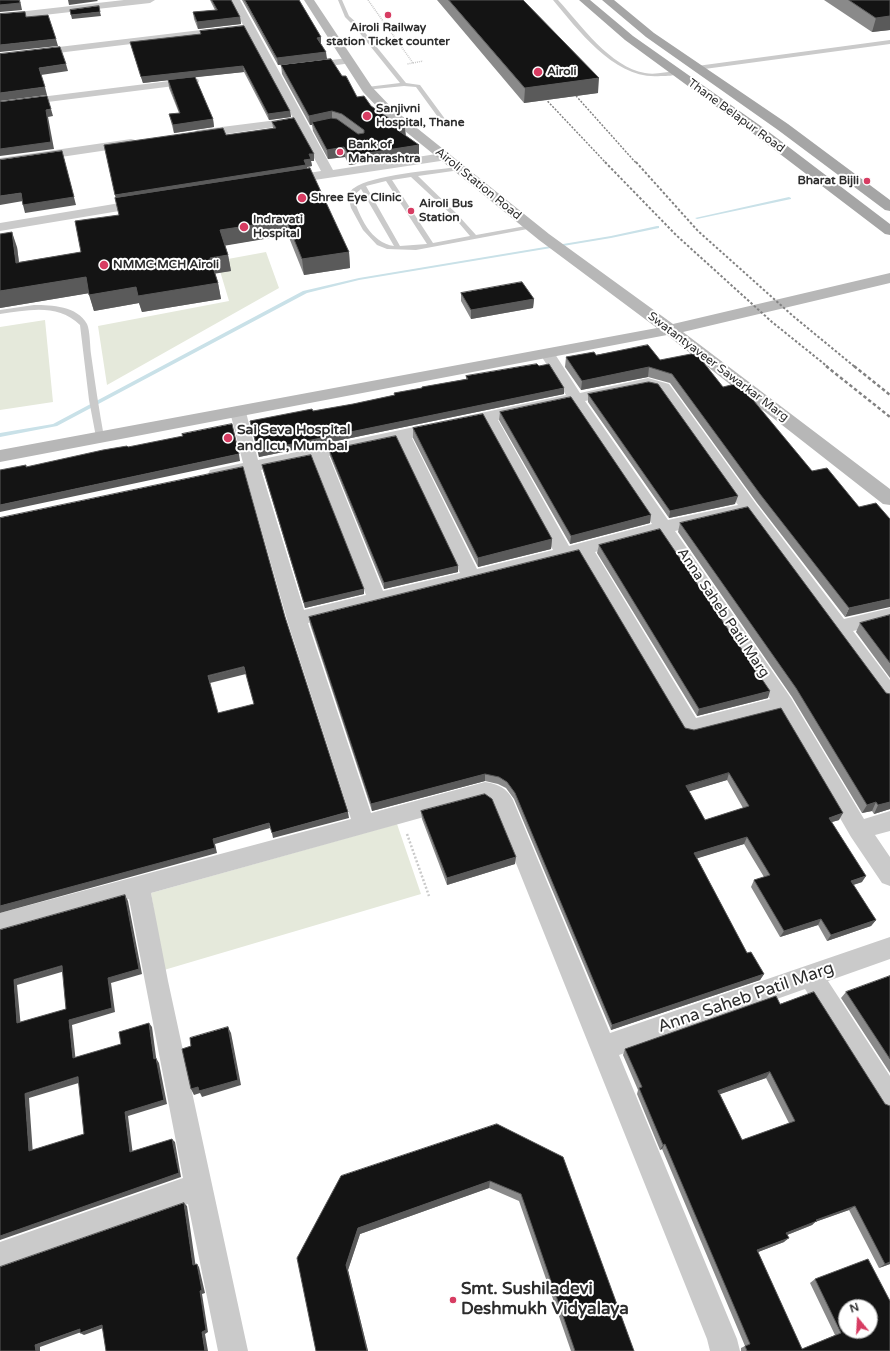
<!DOCTYPE html>
<html>
<head>
<meta charset="utf-8">
<style>
  body { margin:0 }
  #map { position:relative; width:890px; height:1351px; overflow:hidden; background:#fff; font-family:"Varela Round",sans-serif }
  canvas { display:block }
  .north { position:absolute; left:838px; top:1299px; width:40px; height:40px; box-sizing:border-box; background:#fff; border:1px solid #ababab; border-radius:50%; rotate:342deg; font-size:11px; font-weight:700; line-height:16px; text-align:center; color:#2d2d2d }
  .north::after { content:''; display:block; margin:auto; width:14px; height:18px; background:#d73c62; clip-path:polygon(50% 0,100% 100%,50% 72%,0 100%) }
</style>
</head>
<body>
<div id="map">
<canvas width="890" height="1351"></canvas>
<div class="north">N</div>
</div>
<script>
const ctx = document.querySelector('canvas').getContext('2d');
ctx.lineJoin = 'round';
function paint(path, color) { ctx.fillStyle = color; ctx.fill(path, 'evenodd'); }
function stroke(path, color, width, dash) { ctx.strokeStyle = color; ctx.lineWidth = width; ctx.lineCap = dash ? 'butt' : 'round'; ctx.setLineDash(dash || []); ctx.stroke(path); }
function drawText(font, color, halo, rows, align = 'center') {
  ctx.font = font + ' "Varela Round",sans-serif'; ctx.lineWidth = 4; ctx.setLineDash([]); ctx.textBaseline = 'middle'; ctx.strokeStyle = halo; ctx.fillStyle = color; for (const [text, x, y, turn = 0] of rows) {
    ctx.save(); ctx.translate(x, y); ctx.rotate((+turn || 0) * Math.PI / 180); ctx.textAlign = isNaN(turn) ? turn : align; if (halo) ctx.strokeText(text, 0, 0); ctx.fillText(text, 0, 0); ctx.restore();
  }
}
paint(new Path2D(`
  M266,252L279,288L107,385L98,326L229,301L217,261Z
  M45,320L53,402L0,410V327Z
  M397,824L421,894L164,970L151,893Z`), '#e5e9db');
paint(new Path2D(`
  M789,197L791,198V199L697,219L695,218Z
  M657,226H659V228L611,238L359,280L307,293L57,426L0,437V433L53,424L303,291L359,278L611,236Z`), '#c9e1e8');
stroke(new Path2D(`
  M368,0L413,63L407,64
  M413,63L423,61`), '#cacaca', 1.5, [1, 1]);
stroke(new Path2D(`
  M407,834L429,896`), '#cacaca', 2.5, [2, 2]);
paint(new Path2D(`
  M338,0H342L349,16L358,24L406,83L420,85L448,123L447,124H443L416,87L404,86L365,90V88L367,87L400,83L354,26L345,17Z
  M553,0H558C581,25 610,67 645,73C655,75 666,72 676,71L679,73C674,76 667,76 661,76C616,81 579,31 553,0Z
  M890,40V44L697,70L694,68L697,66Z
  M458,167L461,169L460,170L418,176L457,214L476,235L531,225L533,226V228L416,250L387,249L377,245L363,230L351,208L348,195C350,192 352,189 354,188C371,175 435,170 458,167ZM411,177L453,216L470,236L433,243L392,180ZM386,181L427,244L400,246L366,186ZM361,189L394,246C371,243 359,216 353,196Z
  M34,305C52,305 77,306 87,324C90,330 90,347 91,354C95,382 99,410 104,437L103,439H97L96,437L89,400L80,325C58,303 28,310 0,314V310Z`), '#cacaca');
paint(new Path2D(`
  M124,0H155L150,3L0,20V14Z
  M230,0H240L333,170L443,153L447,154L449,157L447,160L288,184L284,183L282,180L284,177L321,171L296,124L198,138L194,136L192,134L194,132L198,130L293,118L246,30L0,60V54L243,25Z
  M348,58L352,59L353,61L352,63L306,69L301,66L306,63Z
  M194,78L198,79L199,81L198,83L0,108V102Z
  M131,139L135,140L137,143L135,146L0,166V158Z
  M144,199L149,200L150,203L149,206L0,231V223Z
  M548,349L553,351L580,393L648,378L669,384L756,504L844,619L890,608V622L853,631L890,680V703L883,701L746,515L675,531L791,698L864,819L890,811V831L875,835L890,857V886L882,883L851,837L779,713L691,736L684,734L579,556L308,623L371,813L485,782C498,784 507,788 513,800L610,1033L890,937V959L828,981L890,1076V1113L881,1109L805,989L619,1055L737,1339L740,1351H710L707,1339L493,806L485,800L151,893L168,981L248,1351H218L188,1204L0,1270V1242L183,1178L129,899L0,935V913L351,819L288,623L245,473L216,480L210,478L208,474L210,470L243,463L230,412L232,408L238,407L244,408L246,412L258,460L566,395L540,354L543,351ZM648,388L657,390L738,505L668,520L585,401ZM571,404L652,524L569,546L498,420ZM483,423L553,550L477,569L412,438ZM397,441L460,573L383,591L329,456ZM313,459L366,595L304,610L261,470ZM659,535L770,699L696,718L595,552Z`), '#cacaca');
paint(new Path2D(`
  M304,0H314L372,87L392,108L549,234L673,324L890,273V283L683,332L890,489V505L883,504L667,335L0,462V450L657,328L539,240L384,114L363,92Z`), '#b7b7b7');
paint(new Path2D(`
  M579,0H590L633,36L765,129L890,224V235L885,234L755,135L625,40Z
  M602,0H614L654,33L788,124L890,200V211L885,210L778,130L646,37Z`), '#a5a5a5');
stroke(new Path2D(`
  M569,88L636,163
  M538,91L606,163`), '#828282', 1.5, [2, 1.5]);
stroke(new Path2D(`
  M605,162L676,235L772,322L828,367
  M636,162L698,231L793,316L855,367`), '#828282', 2, [2.5, 2]);
stroke(new Path2D(`
  M826,366L890,417
  M854,366L890,395`), '#828282', 2.5, [3.5, 2.5]);
paint(new Path2D(`
  M210,0H231L240,17L241,24L198,29L194,19L193,12L215,10Z
  M242,0H299L321,37V44L327,59L278,65Z
  M437,0H523L598,93L524,103Z
  M824,0H890V30L872,32Z
  M244,26L290,111L291,117L269,120L244,72L195,77L213,119L214,127L174,133L169,114L179,113L169,88L168,80L143,83L130,42L200,34V31Z
  M281,65L342,76L357,97L405,129L406,136L419,145V155L349,165L345,157L328,159L313,131L312,125H310L282,74Z
  M272,122L314,154V161H311L312,166L307,167V168L349,252L350,268L304,275L288,235L225,245L228,255L231,271L215,273L218,283L221,299L142,312L139,303L94,311L89,293L0,308L17,247L19,262L81,252L119,215L226,135L273,128Z
  M461,293L534,299L533,308L471,319L461,301Z
  M596,355L660,360L723,387L812,471L859,507L890,519L845,617L757,503L670,383L648,377L581,390L565,367L566,357Z
  M539,366L564,394L259,457L250,421L313,411L353,404L394,395V393L422,388V387L466,379V376Z
  M588,394L735,504L669,518L588,402Z
  M500,412L650,523L570,544L499,420Z
  M413,428L552,539L551,549L478,567L413,438Z
  M329,450L458,566V572L384,589L330,456Z
  M262,465L364,594L305,608L263,470Z
  M680,523L886,693L890,694V809L874,814L872,811L862,813L792,697L678,532Z
  M599,545L768,698L697,716L597,553Z
  M890,615V678L856,632L860,623Z
  M309,617L685,728L839,820L832,822L862,882L853,885L876,920L871,926L827,941L818,925L780,937L751,887L754,880L764,877L744,844L697,858L747,953L764,974L760,980L611,1030L514,799L506,788L498,784L485,781L372,811L310,624ZM727,780L743,808L705,820L689,791Z
  M421,811L515,864L447,885L422,819Z
  M890,976V1073L841,998L846,992Z
  M776,996L890,1264L879,1268L849,1210L815,1222L812,1225L787,1235L784,1242L758,1252L802,1349L835,1335L810,1283L815,1279L890,1351H741V1348L745,1346L662,1149L660,1150L637,1094L638,1090L623,1055L625,1049ZM766,1078L789,1123L742,1140L720,1094Z
  M563,1157L634,1351H571L519,1201L489,1188L360,1234L348,1270L368,1351H316L341,1176Z`), '#8a8a8a');
paint(new Path2D(`
  M20,0L22,10L0,12V5Z
  M68,0H97L98,1L69,5Z
  M100,12L101,16L72,19L71,15Z
  M890,16V30L872,32L876,18Z
  M240,17L241,24L198,29L197,22Z
  M321,37V44L317,38Z
  M56,39L58,46L0,52V45Z
  M326,52L327,59L278,65L277,58Z
  M66,64L68,71L41,75L39,68Z
  M243,66L244,72L143,83L141,77Z
  M599,78L598,93L524,103L525,88Z
  M45,87L47,95L0,101V93Z
  M51,109L53,116L48,117L54,149L0,156V149L46,110Z
  M290,111L291,117L269,120L268,114Z
  M332,111V121L312,122V125H310L309,116Z
  M213,119L214,127L174,133L173,125Z
  M405,129L406,139L399,131Z
  M419,145V155L349,165V156Z
  M344,147L345,157L328,159L327,150Z
  M62,151L76,205L25,213L23,205Z
  M309,154H314V161H311L312,166L307,167V173L117,203L115,195L304,160Z
  M21,193L23,201L0,205V196Z
  M286,220L288,235L223,246L220,230Z
  M12,232L17,247L21,279L16,263Z
  M349,252L350,268L304,275L302,259Z
  M228,255L231,271L213,274L210,258Z
  M86,277L90,293L0,308V291Z
  M218,283L221,299L142,312L139,303L94,311L89,295L136,287Z
  M534,299L533,308L471,319V310Z
  M649,367L648,377L581,390L582,381Z
  M564,388V394L259,457L258,451Z
  M239,454L240,461L0,512V505Z
  M738,496L735,504L669,518L670,511Z
  M651,515L650,523L570,544L571,536Z
  M552,539L551,549L478,567V558Z
  M458,566V572L384,589V583Z
  M364,589V594L305,608L304,603Z
  M890,599V607L845,617L849,608Z
  M244,667L246,674L210,683L208,676Z
  M770,691L768,698L697,716L699,709Z
  M729,773L727,780L684,793L686,786Z
  M485,774V781L372,811L371,804Z
  M876,802L872,811L862,813L867,805Z
  M890,802V809L874,814L878,805Z
  M348,812L349,818L273,838L272,833Z
  M843,813L839,820L825,824L829,818Z
  M269,823L270,828L215,844L217,853L0,913V906L213,839Z
  M747,837L744,844L692,860L694,853Z
  M516,857L515,864L447,885V878Z
  M866,876L862,882L847,887L851,881Z
  M125,895L128,901L142,974L111,983L115,1012L72,1025L76,1063L73,1058L69,1020L108,978Z
  M821,919L818,925L780,937L784,931Z
  M876,920L871,926L827,941L831,935Z
  M62,966L65,971L17,985L21,1028L17,1023L14,980Z
  M764,974L760,980L611,1030L612,1025Z
  M149,1023L152,1027L157,1064L154,1059Z
  M228,1027L231,1033L241,1085L202,1097L200,1093L194,1095L191,1089Z
  M156,1058L159,1063L167,1104L128,1116L133,1155L130,1152L125,1112Z
  M770,1072L766,1078L715,1096L718,1091Z
  M78,1077L82,1082L29,1098L33,1155L29,1151L25,1094Z
  M172,1139L175,1142L181,1177L0,1240V1236Z
  M665,1144L662,1149L660,1150L663,1145Z
  M490,1181L489,1188L360,1234L348,1270L368,1351H367L346,1265L358,1228Z
  M184,1203L187,1206L196,1268L193,1265Z
  M855,1206L849,1210L815,1222L812,1225L782,1237L786,1233L816,1220Z
  M789,1238L784,1242L753,1254L757,1250Z
  M890,1262V1264L879,1268L885,1264Z
  M197,1264L199,1267L205,1293L202,1294L208,1332L205,1334L208,1351H205L202,1332L200,1291Z
  M102,1325L106,1327L84,1335L80,1333Z
  M80,1329L84,1331L40,1347V1351H36L35,1345Z`), '#5a5a5a');
const building = new Path2D(`
  M0,0H19L20,3L0,5Z
  M212,0H231L240,17L197,22L193,12L217,10Z
  M245,0H299L321,37L317,38L326,52L277,58Z
  M449,0H523L599,78L525,88Z
  M849,0H890V16L876,18Z
  M99,6L100,12L71,15L70,10Z
  M25,12L26,17L48,15L56,39L0,45V14Z
  M244,26L290,111L268,114L243,66L141,77L130,42L201,34L200,31Z
  M60,47L66,64L39,68L45,87L0,93V54Z
  M331,59L342,76H346L357,97L364,96L371,106L405,129L399,131L419,145L349,156L344,147L327,150L312,122L331,118L337,119L358,134L364,133V130L342,114L332,111L309,116L281,65Z
  M195,77L213,119L173,125L169,114L180,113L168,80Z
  M47,96L51,109L46,110L51,142L0,149V102Z
  M294,118L314,154H309L311,159L304,160L306,165L115,195L104,145L223,128L226,135L276,128L272,122Z
  M62,151L74,197L23,205L21,193L0,196V160Z
  M310,168L349,252L302,259L286,220L220,230L228,255L210,258L218,283L138,296L136,287L89,295L86,277L0,291V234L12,232L16,263L81,252L75,221L119,215L115,198Z
  M522,282L534,299L471,310L461,293Z
  M648,345L660,360L696,353L723,387L739,383L812,471L827,468L859,507L876,503L890,519V599L849,608L760,494L672,374L649,367L582,381L566,357L594,352L596,355Z
  M537,364L539,366L549,364L564,388L258,451L250,421L312,409L313,411L353,404L395,395L394,393L422,388V387L468,379L466,376Z
  M649,382L658,384L738,496L670,511L588,394Z
  M571,397L651,515L571,536L500,412Z
  M483,414L552,539L478,558L413,428Z
  M232,424L239,454L0,505V470L26,465V467L103,450L127,446L128,447L183,436L182,434Z
  M396,436L458,566L384,583L329,450Z
  M311,455L364,589L304,603L262,465Z
  M243,467L285,617L348,812L272,833L269,823L213,839L215,848L0,906V518ZM244,667L254,704L218,713L208,676Z
  M748,507L886,693L890,694V802L878,805L876,802L867,805L796,688L680,523Z
  M660,529L770,691L699,709L599,545Z
  M579,550L685,728L694,730L781,708L843,813L829,818L866,876L851,881L876,920L831,935L821,919L784,931L754,880L770,875L747,837L694,853L747,953L751,952L764,974L612,1025L515,793L507,782L499,777L485,774L371,804L309,617ZM729,773L749,806L705,820L686,786Z
  M890,615V663L860,623Z
  M485,794L492,799L516,857L447,878L421,811Z
  M125,895L139,969L108,978L112,1008L69,1020L73,1058L121,1044L119,1032L149,1023L154,1059L156,1058L164,1100L125,1112L130,1152L172,1139L179,1173L0,1236V930ZM62,966L66,1009L17,1023L14,980ZM78,1077L84,1134L29,1151L25,1094Z
  M890,976V1059L846,992Z
  M814,992L885,1104L890,1106V1262L885,1264L855,1206L816,1220L817,1221L786,1233L789,1238L757,1250L802,1349L841,1333L815,1279L868,1259L890,1301V1351H747L745,1346L750,1344L665,1144L663,1145L639,1088L642,1087L625,1049L776,996L780,1004ZM770,1072L795,1121L742,1140L718,1091ZM846,1307H870V1331H846Z
  M228,1027L238,1080L199,1091L198,1087L191,1089L182,1049L191,1046L190,1038Z
  M497,1124L563,1157L634,1351H575L521,1194L490,1181L358,1228L346,1265L367,1351H316L297,1258L341,1176Z
  M184,1203L193,1265L197,1264L202,1290L200,1291L206,1330L202,1332L205,1351H106L102,1325L80,1333V1329L35,1345L36,1351H0V1267Z`);
paint(building, '#141414');
stroke(building, '#5a5a5a', 1);
for (const [x, y, r, color] of [
  [388,15,4,"#d73c62"],
  [538,72,5,"#d73c62"],
  [367,116,5,"#d73c62"],
  [340,152,4,"#d73c62"],
  [867,181,4,"#d73c62"],
  [302,198,5,"#d73c62"],
  [411,211,4,"#d73c62"],
  [244,227,5,"#d73c62"],
  [104,265,5,"#d73c62"],
  [228,438,5,"#d73c62"],
  [453,1300,4,"#d73c62"]
]) { const dot = new Path2D(); dot.arc(x, y, r, 0, 2 * Math.PI); ctx.fillStyle = color; ctx.fill(dot); stroke(dot, '#fff', 1.5); }
drawText('bold 12px', '#2d2d2d', '#fff', [
  ["Airoli Railway",388,28,"center"],
  ["station Ticket counter",388,42,"center"],
  ["Airoli",547,72],
  ["Sanjivni",376,109],
  ["Hospital, Thane",376,123],
  ["Bank of",348,145],
  ["Maharashtra",348,159],
  ["Bharat Bijli",859,181,"right"],
  ["Shree Eye Clinic",311,198],
  ["Airoli Bus",419,204],
  ["Station",419,218],
  ["Indravati",253,220],
  ["Hospital",253,234],
  ["NMMC MCH Airoli",113,265]
], 'left');
drawText('12px', '#2d2d2d', '#fff', [
  ["Thane Belapur Road",736,116,36],
  ["Airoli Station Road",478,184,39],
  ["Swatantyaveer Sawarkar Marg",718,367,37]
]);
drawText('bold 14px', '#2d2d2d', '#fff', [
  ["Sai Seva Hospital",237,430],
  ["and Icu, Mumbai",237,446]
], 'left');
drawText('14px', '#2d2d2d', '#fff', [
  ["Anna Saheb Patil Marg",723,613,56]
]);
drawText('17px', '#2d2d2d', '#fff', [
  ["Anna Saheb Patil Marg",746,998,-19]
]);
drawText('bold 17px', '#2d2d2d', '#fff', [
  ["Smt. Sushiladevi",461,1290],
  ["Deshmukh Vidyalaya",461,1310]
], 'left');
</script>
</body>
</html>
